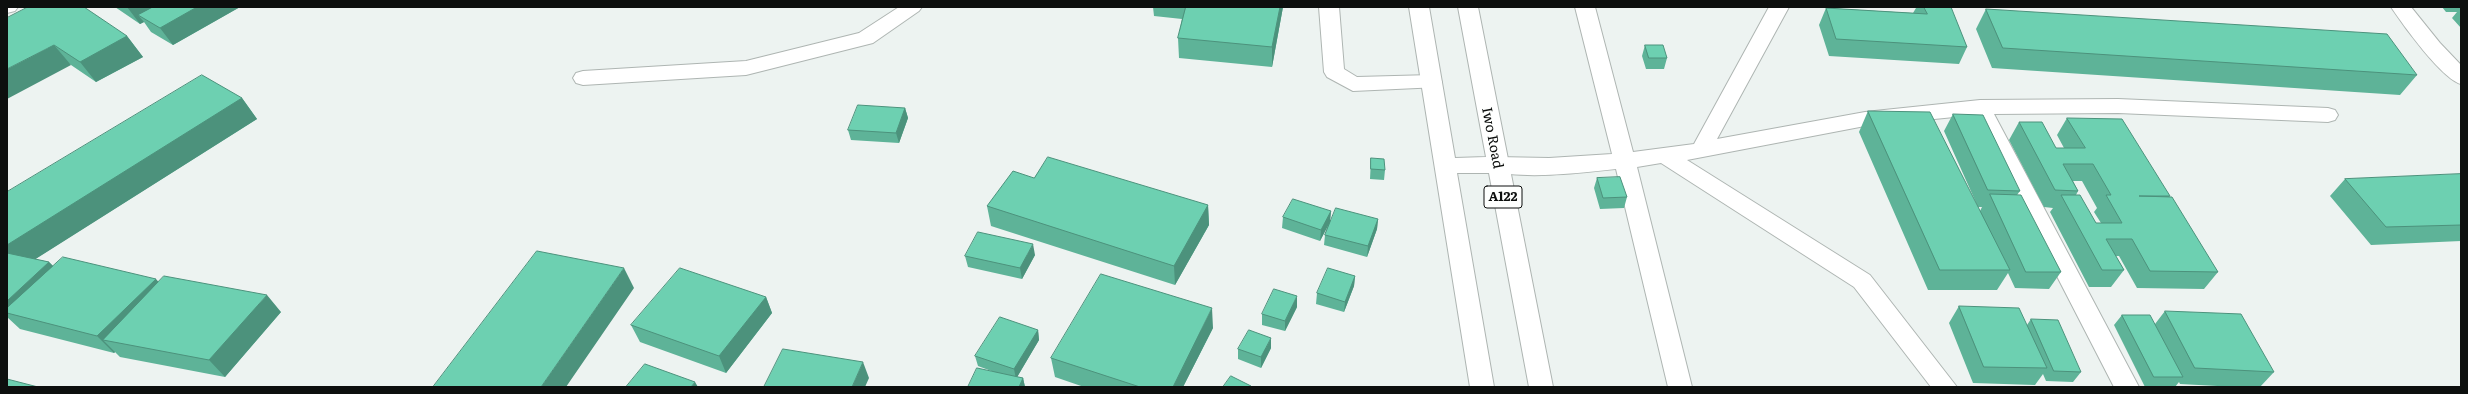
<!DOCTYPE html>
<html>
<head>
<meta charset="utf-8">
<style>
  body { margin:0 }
  #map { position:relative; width:2468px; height:394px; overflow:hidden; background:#edf3f1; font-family:Literata,serif }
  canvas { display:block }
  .frame { position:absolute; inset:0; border:8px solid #0d0f0e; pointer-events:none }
</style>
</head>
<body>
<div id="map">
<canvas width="2468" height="394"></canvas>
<div class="frame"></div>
</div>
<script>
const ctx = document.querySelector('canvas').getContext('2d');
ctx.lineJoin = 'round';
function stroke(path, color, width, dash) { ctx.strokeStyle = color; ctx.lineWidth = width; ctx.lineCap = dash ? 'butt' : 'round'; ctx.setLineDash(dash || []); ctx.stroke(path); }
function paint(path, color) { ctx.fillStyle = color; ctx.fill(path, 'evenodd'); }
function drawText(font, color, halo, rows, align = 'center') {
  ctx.font = font + ' Literata,serif'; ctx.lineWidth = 3; ctx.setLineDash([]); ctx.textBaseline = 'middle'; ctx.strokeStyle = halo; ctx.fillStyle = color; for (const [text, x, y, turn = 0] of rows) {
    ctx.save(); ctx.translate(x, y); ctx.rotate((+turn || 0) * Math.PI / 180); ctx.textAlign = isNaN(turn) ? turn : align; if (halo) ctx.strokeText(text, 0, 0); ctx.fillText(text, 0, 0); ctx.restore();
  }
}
const service = new Path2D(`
  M899,7H922L919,11L873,43L746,75L583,85L576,83L573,78L576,73L583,71L746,61L859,33Z
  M1319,7H1339L1344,69L1357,77L1432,75L1439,77L1442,82L1439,87L1353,91L1327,77L1324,72Z
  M1575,7H1595L1633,152L1694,144L1769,7H1789L1717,139L1865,112L1980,100L2118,99L2328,108L2335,110L2338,115L2335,120L2328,122L2118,113L1994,114L2139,387H2114L1974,115L1865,126L1687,160L1870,275L1957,387H1931L1854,287L1661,163L1637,167L1692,387H1668L1616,169C1581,173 1521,180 1488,170L1485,165L1488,160L1496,157L1549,158L1612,154Z`);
const minor = new Path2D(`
  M7,7H18L15,11L7,13Z
  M2391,7H2411L2440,43L2461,65V84C2442,79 2403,25 2391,7Z`);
const trunk = new Path2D(`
  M1409,7H1429L1455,158L1486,157L1458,7H1478L1553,387H1529L1489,173H1457L1494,387H1470Z`);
stroke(service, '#aeb5b2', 2);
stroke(minor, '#aeb5b2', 2);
stroke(trunk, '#aeb5b2', 2);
paint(service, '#fff');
paint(minor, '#fff');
paint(trunk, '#fff');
paint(new Path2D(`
  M115,7H240L173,45L151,32L144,22L140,24Z
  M1153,7H1283L1272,67L1179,58L1178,38L1182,19L1154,16Z
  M1915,7H1952L1951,9L1967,47L1959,64L1829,56L1819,25L1826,8L1913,13L1916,8Z
  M2442,7H2461V28L2452,18L2457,12H2446Z
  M1986,9L2417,75L2400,95L1992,68L1976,29Z
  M7,18L127,36L143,57L96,82L71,65Z
  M1645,45L1667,58L1664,69H1646L1642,56Z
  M242,98L257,119L35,259L49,262L53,266L159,282L281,312L225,377L120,357L115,352L114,353L20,329L7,317V192Z
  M905,108L908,118L899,143L851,140L848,130Z
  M1868,111L1980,211L1982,207H1978L1944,131L1953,114L2020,191L2017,195L2061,272L2049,289L2015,288L2008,273L1997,290H1928L1859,132Z
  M2067,118L2170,196L2169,197L2218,272L2204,289L2137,288L2119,256H2116L2124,270L2111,287H2089L2050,212L2053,208L2044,207L2009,140L2019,122L2056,148H2064L2057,135ZM2073,181H2082L2097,208L2094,212L2101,223H2096L2076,195L2078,191Z
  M1371,158L1385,170L1384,180L1370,179Z
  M2461,174V241L2371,245L2330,196L2345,179Z
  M1597,178L1627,197L1624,208L1600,209L1594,188Z
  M1208,205L1209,225L1175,285L991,226L987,206Z
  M1331,211L1330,220L1378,219L1377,229L1367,257L1324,245L1325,235L1328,225L1320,241L1282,228L1283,217Z
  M1035,255L1022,279L968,267L965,256Z
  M1355,276L1354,286L1344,312L1316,304L1317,293Z
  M766,297L772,313L726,373L640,342L631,325Z
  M1959,306L2027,325L2031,319L2081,372L2073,382L2046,381L2043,374L2035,385L1973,383L1949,323Z
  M1297,307L1285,331L1262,325V314Z
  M2165,311L2274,372L2260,387H2236L2180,384L2179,382L2175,387H2145L2114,325L2122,315L2155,324Z
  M1213,328L1183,387H1084L1055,377L1051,358Z
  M1038,330L1039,340L1017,377L1023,378L1025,387H968L994,372L978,366L975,356Z
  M1271,348L1261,368L1238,359V349Z`), '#5eb398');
paint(new Path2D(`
  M127,7H172L138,15L144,22L140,24Z
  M197,7H240L173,45L160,28Z
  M1280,7H1283L1272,67V47Z
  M127,36L143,57L96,82L80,62Z
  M54,45L71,65L7,99V69Z
  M242,98L257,119L23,267L7,252V245Z
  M905,108L908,118L899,143L896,133Z
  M1208,205L1209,225L1175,285L1174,266Z
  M1331,211L1330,222L1320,241L1321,230Z
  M1378,219L1377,229L1367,257L1368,246Z
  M1033,244L1035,255L1022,279L1020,268Z
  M49,262L66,279L18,316L7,306V301Z
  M624,268L634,288L566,387H541Z
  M1355,276L1354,286L1344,312L1345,302Z
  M156,279L171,296L103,340L115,352L114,353L97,336Z
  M267,295L281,312L225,377L209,360Z
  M1297,296V307L1285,331V321Z
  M766,297L772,313L726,373L719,356Z
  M1212,308L1213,328L1183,387H1173Z
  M1038,330L1039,340L1016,379L1014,369Z
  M1271,338V348L1261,368V357Z
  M863,362L869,378L865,387H852Z
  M1023,378L1025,387H1019Z
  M695,382L698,387H691Z`), '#4c927c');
const building = new Path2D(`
  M28,7H84L127,36L80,62L54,45L7,69V18Z
  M153,7H197L160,28L138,15Z
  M1186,7H1280L1272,47L1178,38Z
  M1924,7H1951L1967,47L1836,39L1826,8L1927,14Z
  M1986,9L2387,34L2417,75L2003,48Z
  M1645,45H1663L1667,58H1649Z
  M202,75L242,98L7,245V192Z
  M858,105L905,108L896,133L848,130Z
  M1868,111L1930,112L2010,270H1940Z
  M1953,114L1983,115L2020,191L1988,190Z
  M2067,118L2122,119L2170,196H2139L2172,197L2218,272L2150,271L2132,239H2106L2124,270H2102L2061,195H2080L2096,223H2122L2106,195H2111L2093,164H2063L2078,191L2055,190L2019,122H2042L2056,148H2085Z
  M1048,157L1208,205L1174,266L987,206L1013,171L1034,178Z
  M1371,158L1384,159L1385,170L1371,169Z
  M2461,174V225L2386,227L2345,179Z
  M1620,177L1627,197L1603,198L1597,178Z
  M1990,194L2021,195L2061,272H2026Z
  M1293,199L1331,211L1321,230L1283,217Z
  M1336,208L1378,219L1368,246L1325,235Z
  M978,232L1033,244L1020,268L965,256Z
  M537,251L624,268L541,387H433Z
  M7,253L49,262L7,301Z
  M63,257L156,279L97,336L7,313V308Z
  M680,268L766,297L719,356L631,325Z
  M1328,268L1355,276L1345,302L1317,293Z
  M1101,274L1212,308L1173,387H1140L1051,358Z
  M164,276L267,295L209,360L103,340Z
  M1274,289L1297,296L1285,321L1262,314Z
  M1959,306L2019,308L2047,368L1984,367Z
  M2165,311L2241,314L2274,372L2195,368Z
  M2122,315H2150L2183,377H2154Z
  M1000,317L1038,330L1014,369L975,356Z
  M2031,319L2058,320L2081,372L2054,371Z
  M1249,330L1271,338L1261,357L1238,349Z
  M783,349L863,362L852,387H764Z
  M645,364L695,382L691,387H626Z
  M977,368L1023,378L1019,387H968Z
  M1231,376L1251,386L1250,387H1223Z
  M7,379L38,387H7Z`);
paint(building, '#6dd0b1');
stroke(building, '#4c927c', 1);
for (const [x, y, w] of [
  [1503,197,38]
]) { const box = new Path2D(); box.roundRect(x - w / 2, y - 11, w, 22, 3); ctx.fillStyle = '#fefffe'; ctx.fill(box); stroke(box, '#0d0f0e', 1); }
drawText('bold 13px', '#0d0f0e', null, [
  ["A122",1503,197]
]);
drawText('14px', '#0d0f0e', '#fefffe', [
  ["Iwo Road",1492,138,79]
]);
</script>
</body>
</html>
